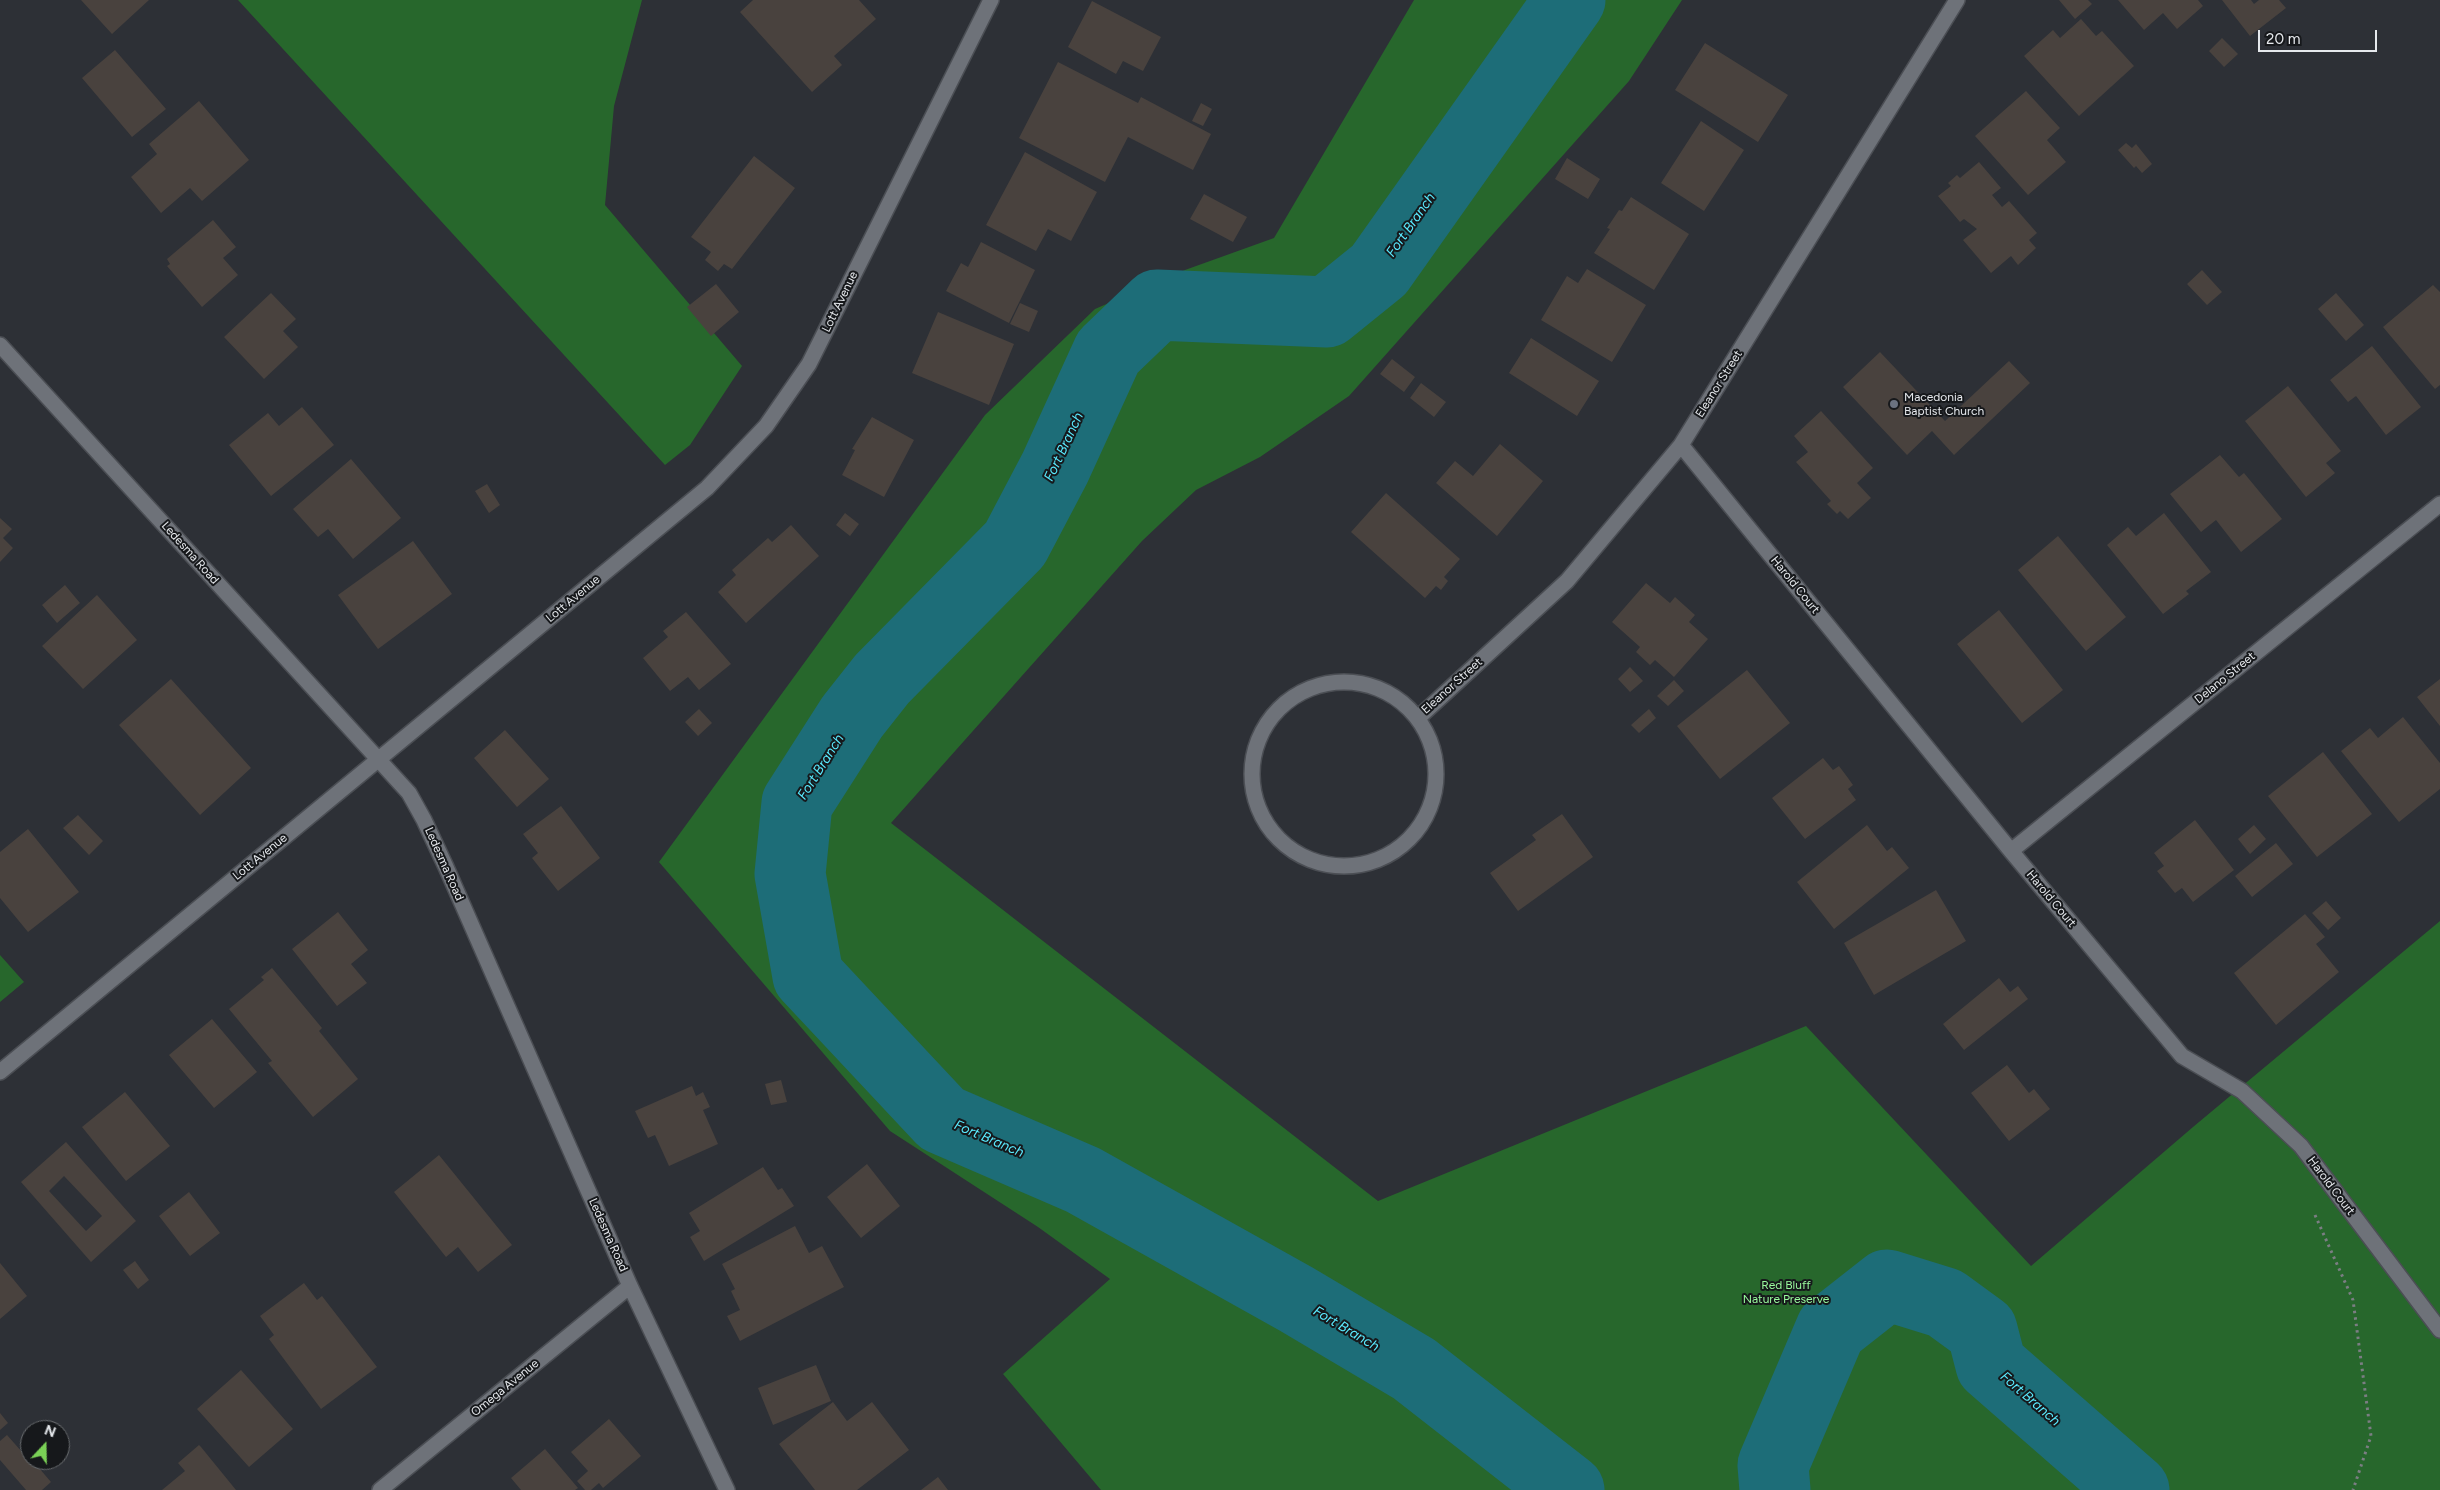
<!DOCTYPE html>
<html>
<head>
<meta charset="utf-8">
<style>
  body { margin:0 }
  #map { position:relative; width:2440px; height:1490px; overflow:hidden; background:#2d3036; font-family:Figtree,sans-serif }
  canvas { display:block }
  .north { position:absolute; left:20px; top:1420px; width:50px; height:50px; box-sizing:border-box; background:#16181b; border:1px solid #696c6f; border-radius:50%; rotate:21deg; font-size:14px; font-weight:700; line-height:20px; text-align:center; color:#e6e9ed }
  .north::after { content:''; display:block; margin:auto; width:18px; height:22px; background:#7ad156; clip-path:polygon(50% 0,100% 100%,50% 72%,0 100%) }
  .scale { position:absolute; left:2258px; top:30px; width:119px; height:22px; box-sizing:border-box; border:2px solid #e6e9ed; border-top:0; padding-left:6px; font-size:15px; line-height:18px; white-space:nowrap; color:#e6e9ed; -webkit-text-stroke:4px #16181b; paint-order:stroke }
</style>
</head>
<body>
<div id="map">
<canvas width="2440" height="1490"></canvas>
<div class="north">N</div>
<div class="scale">20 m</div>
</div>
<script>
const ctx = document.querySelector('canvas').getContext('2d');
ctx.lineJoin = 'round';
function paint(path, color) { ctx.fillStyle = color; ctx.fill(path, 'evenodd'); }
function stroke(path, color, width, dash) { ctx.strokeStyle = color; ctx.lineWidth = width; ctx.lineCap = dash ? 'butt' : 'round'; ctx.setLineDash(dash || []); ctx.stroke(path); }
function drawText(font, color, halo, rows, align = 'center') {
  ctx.font = font + ' Figtree,sans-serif'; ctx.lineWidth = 4; ctx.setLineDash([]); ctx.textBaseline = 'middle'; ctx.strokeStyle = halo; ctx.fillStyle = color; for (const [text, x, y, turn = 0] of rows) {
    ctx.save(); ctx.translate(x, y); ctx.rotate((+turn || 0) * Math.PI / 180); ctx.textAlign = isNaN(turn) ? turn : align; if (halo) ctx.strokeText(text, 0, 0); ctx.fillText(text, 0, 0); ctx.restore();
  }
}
paint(new Path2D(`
  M238,0H642L614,106L605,205L742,366L690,445L665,465Z
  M1414,0H1682L1629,81L1349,396L1260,457L1196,490L1142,541L891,823L1378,1201L1806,1026L2031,1266L2193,1127L2440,921V1490H1101L1003,1374L1110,1279L1038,1227L890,1131L659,862L985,415L1095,309L1185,270L1274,238Z
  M0,955L24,982L0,1002Z`), '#27672c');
stroke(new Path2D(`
  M1569,1490L1414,1369L1296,1299L1083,1180L942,1119L808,976L790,874L797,803L852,717L882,679L1015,544L1055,468L1108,352L1157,305L1327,312L1379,270L1570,0
  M1775,1490L1773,1465L1831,1329L1887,1285L1945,1303L1982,1330L1991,1365L2134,1490`), '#1d6d78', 71);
paint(new Path2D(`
  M81,0H149L112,34Z
  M753,0H859L876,19L834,56L842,65L812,92L740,12Z
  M2059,0H2088L2092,4L2075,19Z
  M2118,0H2198L2203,6L2177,29L2163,13L2144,30Z
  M2222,0H2251L2254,4L2259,0H2279L2286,8L2250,36Z
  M1092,1L1161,37L1143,71L1123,61L1116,74L1068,47Z
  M2081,19L2096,36L2102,31L2134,66L2079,116L2024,56L2053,30L2060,38Z
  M2222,38L2238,54L2224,67L2209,51Z
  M1705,43L1788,95L1758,142L1675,90Z
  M115,50L166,109L132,137L82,78Z
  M1058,62L1138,103L1141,97L1211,134L1193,170L1128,137L1105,182L1019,138Z
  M2026,91L2060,128L2047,140L2066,162L2028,195L1975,136Z
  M199,101L249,160L202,201L190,188L161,213L131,177L157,154L149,144Z
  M1201,103L1212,109L1203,126L1192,121Z
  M1701,121L1744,150L1704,211L1661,183Z
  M2126,143L2132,148L2136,144L2152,164L2142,173L2136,166L2134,168L2118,150Z
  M1025,152L1097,192L1071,241L1048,229L1036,251L986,225Z
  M754,156L795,188L732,269L724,264L718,271L705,260L711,252L691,237Z
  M1567,158L1600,179L1588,199L1555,179Z
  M1979,162L2001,188L1992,195L2002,207L2009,201L2037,233L2029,240L2036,248L2018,265L2011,256L1991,273L1963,240L1977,229L1964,219L1960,222L1938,196L1951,186L1948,183L1957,175L1960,178Z
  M1204,194L1247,217L1233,242L1190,219Z
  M1631,197L1689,234L1654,290L1594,253L1610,229L1607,228L1619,210L1622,211Z
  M213,220L236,247L223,258L238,275L202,307L167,266L170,264L167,259Z
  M981,242L1035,270L1009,323L946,291L961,263L968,267Z
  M1587,269L1646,305L1612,362L1541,320L1567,276L1578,283Z
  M2202,270L2222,292L2207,305L2187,284Z
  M716,284L739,312L711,336L687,307Z
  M2433,285L2440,292V385L2435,389L2383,327Z
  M271,293L296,319L283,331L298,347L264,379L224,337Z
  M2336,293L2364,325L2346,341L2318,309Z
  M1020,303L1038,311L1029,332L1010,324Z
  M938,312L1014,344L989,405L912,373Z
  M1531,338L1599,381L1577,416L1509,373Z
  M2372,346L2421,407L2386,435L2356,396L2348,402L2330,380Z
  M1880,352L1945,421L2009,361L2030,383L1954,455L1932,431L1907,455L1843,387Z
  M1392,359L1415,377L1404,392L1380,374Z
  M1421,383L1446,402L1434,417L1410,398Z
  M2288,386L2341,451L2326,463L2335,473L2306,497L2245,421Z
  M302,407L334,445L271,496L229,445L268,413L279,426Z
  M1821,411L1873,468L1857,483L1871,498L1848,519L1840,511L1837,514L1827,504L1831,501L1796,462L1808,452L1794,436Z
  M872,417L914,440L884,497L842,475L855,450L852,449Z
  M1500,444L1543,481L1497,536L1436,483L1455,461L1473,476Z
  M2220,455L2239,477L2244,473L2282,519L2241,552L2216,520L2201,532L2170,494Z
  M351,459L401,518L353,559L328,529L318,537L293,509Z
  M487,484L500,505L489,513L475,491Z
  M1386,493L1460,559L1444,577L1448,581L1441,590L1436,586L1425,598L1351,532Z
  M845,513L859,524L850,536L836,525Z
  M2164,513L2211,572L2186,591L2189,594L2163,614L2107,545L2128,527L2136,536Z
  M0,518L12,529L3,538L13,548L0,562Z
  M791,525L819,556L746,623L718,592L736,575L732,570L768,538L772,542Z
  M2058,536L2126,617L2086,651L2018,570Z
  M413,541L452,594L378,649L338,595Z
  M1646,583L1670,603L1675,597L1695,615L1689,622L1708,639L1674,677L1655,660L1650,665L1636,652L1640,647L1612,622Z
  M65,585L80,603L57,623L42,605Z
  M97,595L137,640L83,689L42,646Z
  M1999,610L2063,690L2022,723L1957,644Z
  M686,612L731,664L699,690L688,677L670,691L643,658L668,637L663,631Z
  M1630,667L1643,681L1630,692L1618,679Z
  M1747,670L1790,723L1720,779L1677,726Z
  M171,679L251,768L200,815L119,725Z
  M2440,679V726L2417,697Z
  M1674,680L1684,691L1668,706L1657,696Z
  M699,709L712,723L698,736L685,722Z
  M1649,709L1656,718L1639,733L1631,725Z
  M2403,717L2440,763V789L2399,822L2341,751L2370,728L2378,738Z
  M505,730L549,779L517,807L474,758Z
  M2323,752L2372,814L2317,857L2268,796Z
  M1823,758L1833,770L1839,766L1848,778L1853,785L1848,789L1856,800L1805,839L1772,798Z
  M561,806L600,858L558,891L532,858L538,853L523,834Z
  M1562,814L1593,857L1518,911L1490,873L1536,840L1532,835Z
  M78,815L103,841L89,855L63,828Z
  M2195,820L2234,870L2193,902L2182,888L2175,893L2157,871L2164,866L2154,853Z
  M1867,825L1887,851L1892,847L1909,868L1834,929L1797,882Z
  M2254,825L2266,839L2250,854L2238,839Z
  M28,829L79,892L28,932L0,898V852Z
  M2276,843L2293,864L2252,897L2235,876Z
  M1936,890L1966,941L1874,995L1844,943Z
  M2326,901L2341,918L2328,930L2312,913Z
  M338,912L368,950L351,964L367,983L337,1006L292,949Z
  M2305,914L2325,937L2316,944L2339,972L2276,1025L2234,973Z
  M272,968L322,1028L319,1031L358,1079L313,1117L268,1063L272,1061L229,1009L264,980L261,977Z
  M1999,978L2010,992L2018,986L2028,999L1964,1050L1943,1024Z
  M212,1019L257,1072L214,1108L169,1055Z
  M2007,1065L2029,1093L2034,1089L2050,1109L2009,1141L1971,1093Z
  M781,1080L787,1102L771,1105L765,1084Z
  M692,1086L696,1096L703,1092L710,1107L703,1110L718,1144L669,1166L655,1135L648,1138L635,1111Z
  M125,1092L170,1146L126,1181L82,1127Z
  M66,1142L136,1221L91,1262L21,1182ZM64,1176L102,1216L86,1231L49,1191Z
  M439,1155L512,1245L478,1272L458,1247L446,1257L394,1192Z
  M867,1164L900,1206L861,1238L827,1197Z
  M763,1167L778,1190L782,1188L794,1206L704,1261L690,1237L700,1231L689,1213Z
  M189,1192L220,1233L190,1256L159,1216Z
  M795,1226L809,1253L822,1246L844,1287L740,1341L727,1316L740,1310L731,1291L735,1289L722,1264Z
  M135,1261L149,1280L138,1289L123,1270Z
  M0,1263L27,1296L0,1319Z
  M304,1283L317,1300L322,1296L377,1367L321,1409L269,1339L274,1335L260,1316Z
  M816,1365L831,1401L773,1425L758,1388Z
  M241,1370L293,1429L249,1467L197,1409Z
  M833,1402L847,1421L872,1402L909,1450L857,1490H815L779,1444Z
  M0,1413L8,1423L0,1430Z
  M609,1419L641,1456L603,1488L599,1483L591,1490H585L577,1481L588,1471L571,1452Z
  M7,1435L37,1469L39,1468L51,1482L42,1490H26L0,1460V1441Z
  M199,1445L201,1447L236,1490H162L185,1471L178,1463Z
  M545,1449L578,1488L575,1490H521L511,1478Z
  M938,1477L948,1490H921Z`), '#49423e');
const minor = new Path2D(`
  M0,345L409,793L424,820L446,867L630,1286L727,1490
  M1681,445L2011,851L2182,1056L2242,1091L2301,1146L2440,1330
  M1252 774a92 92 0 1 1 184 0a92 92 0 1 1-184 0Z
  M1418,718L1567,581L1681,445L1957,0
  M2011,851L2440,504
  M0,1072L707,488L766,426L809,364L991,0
  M380,1490L630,1286`);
stroke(minor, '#4b4e54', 18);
stroke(new Path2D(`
  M2315,1215L2353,1300L2371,1436L2353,1490`), '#7b7e83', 3, [2.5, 4]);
stroke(minor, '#6e7279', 15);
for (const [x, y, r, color] of [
  [1894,404,5,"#6b7280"]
]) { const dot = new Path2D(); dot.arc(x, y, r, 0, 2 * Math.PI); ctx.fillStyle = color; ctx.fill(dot); stroke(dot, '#16181b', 2); }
drawText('12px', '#e6e9ed', '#16181b', [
  ["Lott Avenue",840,302,-64],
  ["Eleanor Street",1719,384,-58],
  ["Ledesma Road",190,553,48],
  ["Harold Court",1795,585,51],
  ["Lott Avenue",573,599,-40],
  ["Delano Street",2225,678,-39],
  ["Eleanor Street",1452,686,-42],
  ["Lott Avenue",260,857,-39],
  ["Ledesma Road",444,864,66],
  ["Harold Court",2051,899,50],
  ["Harold Court",2331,1186,53],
  ["Ledesma Road",608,1235,66],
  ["Omega Avenue",505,1388,-39]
]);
drawText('12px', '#e6e9ed', '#16181b', [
  ["Macedonia",1904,397],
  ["Baptist Church",1904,411]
], 'left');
drawText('12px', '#9afb9e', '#16181b', [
  ["Red Bluff",1786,1285],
  ["Nature Preserve",1786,1299]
]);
drawText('italic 14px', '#5aebff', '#16181b', [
  ["Fort Branch",1411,225,-55],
  ["Fort Branch",1064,447,-65],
  ["Fort Branch",821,767,-58],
  ["Fort Branch",989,1139,23],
  ["Fort Branch",1346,1329,31],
  ["Fort Branch",2030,1399,41]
]);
</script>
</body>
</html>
